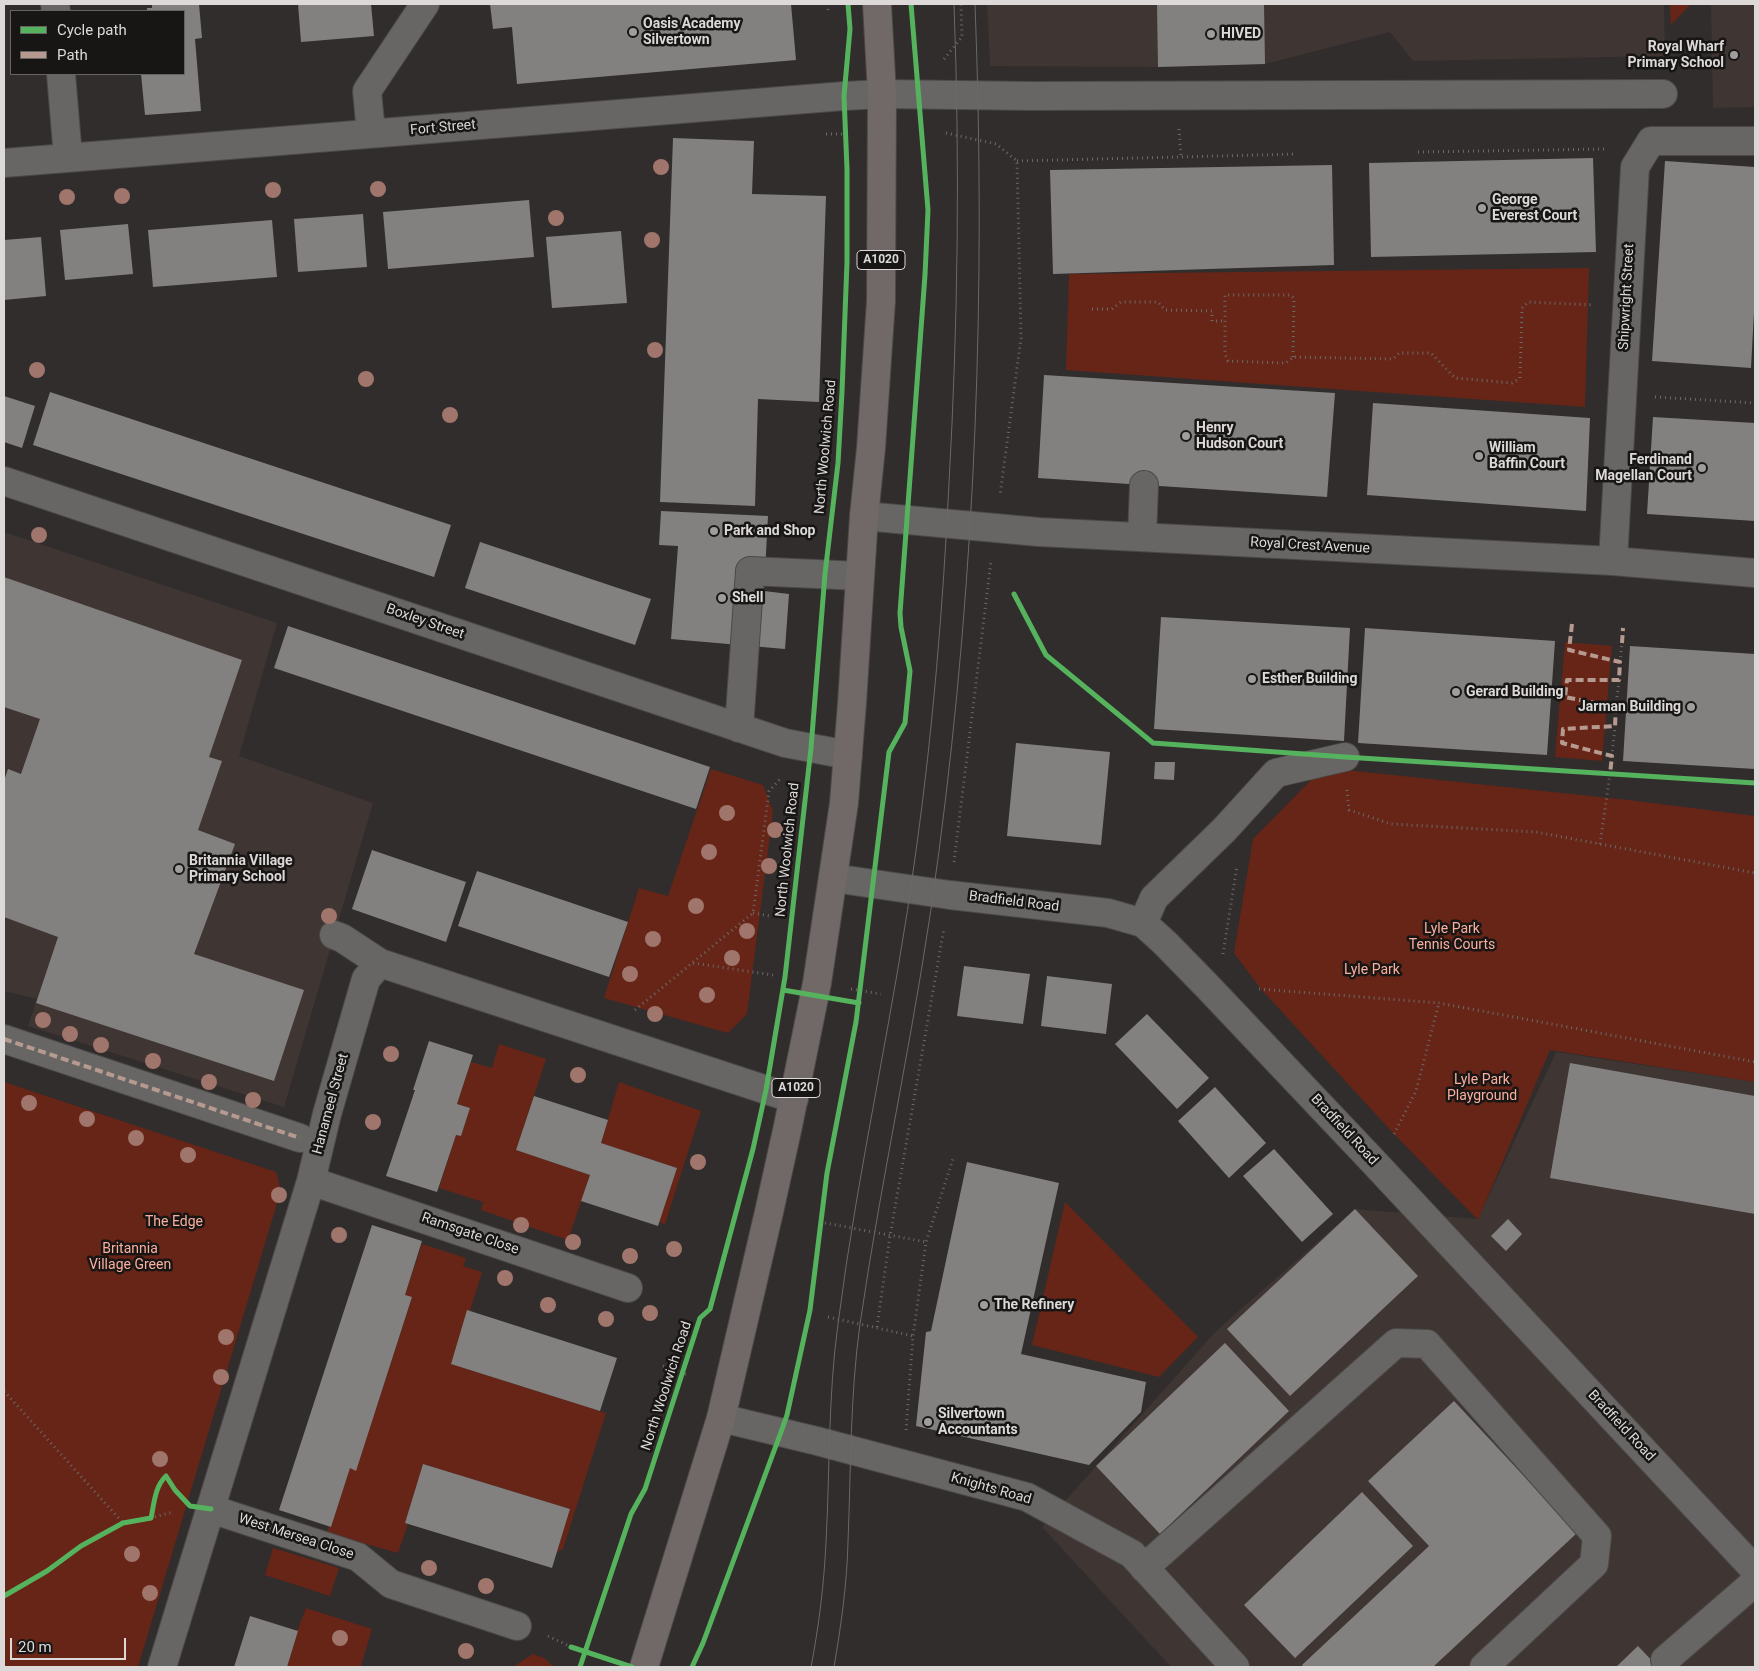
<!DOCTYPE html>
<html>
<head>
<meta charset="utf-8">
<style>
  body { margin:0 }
  #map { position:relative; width:1759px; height:1671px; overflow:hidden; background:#302d2c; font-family:Roboto,sans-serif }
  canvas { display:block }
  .frame { position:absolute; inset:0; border:5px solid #dcd9d8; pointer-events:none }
  .legend { position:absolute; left:10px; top:10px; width:175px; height:65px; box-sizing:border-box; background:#181515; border:1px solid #666363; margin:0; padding:6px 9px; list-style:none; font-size:15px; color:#dcd9d8 }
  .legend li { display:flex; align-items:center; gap:10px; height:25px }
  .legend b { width:25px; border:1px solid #666363 }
  .scale { position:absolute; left:10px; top:1638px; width:116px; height:22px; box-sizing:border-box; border:2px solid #dcd9d8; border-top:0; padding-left:6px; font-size:15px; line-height:18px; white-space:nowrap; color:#dcd9d8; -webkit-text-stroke:4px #181515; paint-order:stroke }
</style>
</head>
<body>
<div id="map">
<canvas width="1759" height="1671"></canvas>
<div class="frame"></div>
<ul class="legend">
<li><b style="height:6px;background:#56b35d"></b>Cycle path</li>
<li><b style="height:6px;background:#b69a8f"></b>Path</li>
</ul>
<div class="scale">20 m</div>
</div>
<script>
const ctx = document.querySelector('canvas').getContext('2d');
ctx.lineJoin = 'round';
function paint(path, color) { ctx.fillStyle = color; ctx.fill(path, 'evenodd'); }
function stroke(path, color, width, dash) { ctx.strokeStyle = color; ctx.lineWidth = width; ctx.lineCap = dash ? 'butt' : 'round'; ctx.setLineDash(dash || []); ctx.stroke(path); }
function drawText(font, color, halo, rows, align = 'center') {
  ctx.font = font + ' Roboto,sans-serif'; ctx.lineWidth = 5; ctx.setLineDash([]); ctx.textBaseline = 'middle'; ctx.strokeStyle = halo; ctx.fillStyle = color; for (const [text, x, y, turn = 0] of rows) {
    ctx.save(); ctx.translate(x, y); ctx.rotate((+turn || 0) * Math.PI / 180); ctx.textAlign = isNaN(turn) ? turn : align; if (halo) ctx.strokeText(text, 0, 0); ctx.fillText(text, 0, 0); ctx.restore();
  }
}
paint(new Path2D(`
  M987,4H1664L1665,56L1413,61L1390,32L1265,64L1158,67L990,66Z
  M1711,4H1755V107L1713,108Z
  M4,532L277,623L239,756L373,803L284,1107L28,1026L37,999L4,991Z
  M1556,1052L1755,1082V1667H1171L1042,1527L1216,1331L1355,1209L1478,1219Z`), '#3f3532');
paint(new Path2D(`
  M1670,4H1691L1671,25Z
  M1589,268L1585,407L1066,370L1069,274Z
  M1565,642L1612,646L1602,761L1555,757Z
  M711,769L763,785L773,811L747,1014L728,1033L604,998L639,888L668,896Z
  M1336,769L1628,800L1755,816V1082L1550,1050L1478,1220L1394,1134L1261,989L1234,953L1253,839L1312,779Z
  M499,1044L546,1059L516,1150L590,1175L568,1240L481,1210L483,1202L439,1188L456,1135L461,1136L470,1108L457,1104L471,1062L492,1068Z
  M4,1082L276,1172L281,1190L138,1667H4Z
  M619,1082L701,1111L665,1224L659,1222L677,1168L601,1143Z
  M1065,1202L1198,1337L1159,1377L1032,1345Z
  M422,1244L466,1258L463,1266L482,1272L470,1311H467L451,1364L606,1413L563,1549L557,1552L570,1509L423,1464L405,1523L408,1524L398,1553L327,1533L329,1526L331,1527L350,1468L356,1470L412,1298L405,1295Z
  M273,1548L339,1568L330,1596L265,1575Z
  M306,1608L372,1629L361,1666L287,1667L298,1631H297Z
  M533,1654L544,1658L554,1667H515L516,1665Z`), '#672517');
paint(new Path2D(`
  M152,4H199L202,38L195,39L201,111L145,115L141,74H184V11H147V8H152Z
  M298,4H371L374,36L301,42Z
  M490,4H791L796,60L517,84L512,27L493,29Z
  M1157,4H1264L1265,64L1158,67Z
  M673,138L754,141L752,194L826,196L819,402L758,399L755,506L660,502Z
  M1593,158L1596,252L1371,257L1369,163Z
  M1665,161L1755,167V293L1751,368L1652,361Z
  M1332,165L1334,265L1053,274L1050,170Z
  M529,200L534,257L388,269L383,212Z
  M363,214L367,267L298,272L294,219Z
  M272,220L277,277L153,287L148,230Z
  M128,224L133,274L65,280L60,230Z
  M621,231L627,303L552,308L546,237Z
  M41,237L46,296L4,300V240Z
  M1044,375L1335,393L1327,497L1038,478Z
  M50,392L451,525L434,577L33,445Z
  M4,396L35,406L22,448L4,442Z
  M1373,403L1590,418L1586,511L1367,495Z
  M1653,417L1755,423V521L1647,514Z
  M661,511L768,516L764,591L789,594L785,649L671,639L678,546L659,545Z
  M480,542L651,599L635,645L465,588Z
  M4,577L242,660L209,757L222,761L198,830L235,844L194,954L304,990L274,1081L36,1003L58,937L4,917V781L8,769L21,774L40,719L4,707Z
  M1161,617L1350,628L1344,741L1154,729Z
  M288,626L710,767L696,809L274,668Z
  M1365,628L1555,641L1547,755L1358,743Z
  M1630,646L1755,654V769L1623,761Z
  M1016,743L1110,752L1101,845L1007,836Z
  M1155,762H1175L1174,780L1154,779Z
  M372,850L466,882L446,942L352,909Z
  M477,871L628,922L609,977L458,926Z
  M964,966L1030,974L1023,1024L957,1016Z
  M1047,976L1112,984L1106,1034L1041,1026Z
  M1147,1014L1209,1078L1177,1109L1115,1044Z
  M429,1041L473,1055L457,1104L470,1108L461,1136L456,1135L437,1192L386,1176L415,1090H413Z
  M1570,1063L1755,1096V1214L1550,1178Z
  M1215,1087L1266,1143L1229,1178L1178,1121Z
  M534,1096L608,1120L601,1143L677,1168L658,1226L581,1201L590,1175L516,1150Z
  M1274,1149L1333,1214L1302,1242L1243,1176Z
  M967,1162L1059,1183L1021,1354L1146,1382L1141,1412L1089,1465L916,1426L926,1332L931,1331Z
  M1355,1209L1418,1276L1290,1396L1227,1329Z
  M1508,1219L1522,1234L1506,1251L1491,1236Z
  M372,1225L422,1241L405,1295L412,1297L356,1471L350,1468L331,1527L279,1510Z
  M467,1310L617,1358L600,1411L451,1364Z
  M1225,1343L1289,1411L1160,1534L1096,1466Z
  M1454,1401L1577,1533L1433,1667H1304L1302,1665L1429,1546L1368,1481Z
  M423,1464L570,1509L552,1568L405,1523Z
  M1362,1492L1413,1546L1295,1658L1244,1605Z
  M250,1616L298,1631L287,1667H234Z
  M1638,1646L1658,1667H1616Z`), '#838180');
const minor = new Path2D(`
  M55,4L56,11
  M61,74L68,157
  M371,133L367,91L425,4
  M4,163L844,96L882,94L1031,96L1663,94
  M4,481L785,743L848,755
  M864,516L1039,532L1613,561L1755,573
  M1142,537L1144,485
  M1613,561L1635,167L1651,141H1755
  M739,728L750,571L860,576
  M833,878L950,895L1108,913L1143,923L1165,943L1207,986L1369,1157L1755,1570
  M1143,923L1154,898L1224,830L1276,773L1345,757
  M334,935L342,938L380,963
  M4,1039L300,1138
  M311,1181L628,1288
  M721,1418L817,1441L1027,1497L1132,1554L1235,1667
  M211,1509L358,1557L391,1584L517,1626
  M1144,1568L1396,1343L1427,1344L1597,1536L1594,1564L1484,1667
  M1665,1660L1755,1582
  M162,1667L311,1181L327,1114L366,979L380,963L794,1099`);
const major = new Path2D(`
  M644,1667L721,1418L769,1212L788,1126L817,983L844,803L852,703L864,516L871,448L881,301L882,94L877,4`);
stroke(minor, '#4b4948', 30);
stroke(major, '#4b4948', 30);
stroke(new Path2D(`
  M827,4L828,10
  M944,59L962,37L961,4
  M1179,129L1181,157
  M946,133L996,144L1017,161L1021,338L1000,495
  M826,134H845
  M1418,152L1605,149
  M1017,161L1297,154
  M1092,309H1112L1121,302H1158L1165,310L1212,311V321H1225
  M1293,357L1294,298L1291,295H1225V354L1228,361L1286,363L1293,357L1393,359L1399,353H1431L1455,378L1512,383L1520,378L1522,308L1528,302L1594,305
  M1655,397L1755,403
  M1620,662L1622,643
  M1616,707L1619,680
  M1612,756L1615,726
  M1347,790L1349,810L1391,824L1536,832L1755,873
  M1600,844L1610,774
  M954,862L991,561
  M753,913L770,916
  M1223,954L1237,866
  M693,963L773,975
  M851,989L881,994
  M1259,989L1439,1003L1755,1062
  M635,1010L753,913L769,791L781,778
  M1394,1134L1416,1091L1439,1003
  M820,1222L926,1242
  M828,1317L913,1336
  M877,1327L890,1236L944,928
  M663,1366L678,1371
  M685,1374L689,1375
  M4,1391L123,1523
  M906,1430L913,1336L926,1242L954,1156
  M150,1518L173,1512
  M548,1636L571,1647`), '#6c6969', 3, [1, 4]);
stroke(minor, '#686665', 28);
stroke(major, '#716968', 28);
stroke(new Path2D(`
  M811,1667C819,1626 824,1584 826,1542C830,1470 828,1396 838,1324C858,1166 895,1010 916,851C933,729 943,606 949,483C958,323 960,163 954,4
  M834,1667C841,1626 847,1584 848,1542C851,1469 850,1396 860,1324C883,1166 919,1010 939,851C976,570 986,287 975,4`), '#6c6968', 1);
stroke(new Path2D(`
  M1572,624L1569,650L1620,662L1619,680H1567L1565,697L1616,707L1615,726L1563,729L1562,743L1612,756L1610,774
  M1622,643L1623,628
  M4,1039L300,1138`), '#b69a8f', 4, [8, 4]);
stroke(new Path2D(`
  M1014,594L1046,655L1153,743L1345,757L1755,783
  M783,990L859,1003
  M4,1596L47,1571L81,1546L123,1523L151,1518C154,1504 155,1486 166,1476L175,1490L190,1506L211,1509
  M571,1647L632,1667
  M580,1667L631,1514L645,1489L700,1318L710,1309L753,1149L766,1090L785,977L811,748L825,574L838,463L842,392L847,262V169L844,96L850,29L848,4
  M692,1667L703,1643L781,1432L787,1415L810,1310L827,1173L856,1022L889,752L905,723L910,671L901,627L900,613L925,275L928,210L911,4`), '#56b35d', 5);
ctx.fillStyle = '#a0756b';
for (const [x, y] of [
  [661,167],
  [378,189],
  [273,190],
  [122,196],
  [67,197],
  [556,218],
  [652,240],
  [655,350],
  [37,370],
  [366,379],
  [450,415],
  [39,535],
  [727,813],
  [775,830],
  [709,852],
  [769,866],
  [696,906],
  [329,916],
  [747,931],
  [653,939],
  [732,958],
  [630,974],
  [707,995],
  [655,1014],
  [43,1020],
  [70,1034],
  [101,1045],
  [391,1054],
  [153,1061],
  [578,1075],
  [209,1082],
  [253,1100],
  [29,1103],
  [87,1119],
  [373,1122],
  [136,1138],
  [188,1155],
  [698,1162],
  [279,1195],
  [521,1225],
  [339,1235],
  [573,1242],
  [674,1249],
  [630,1256],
  [505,1278],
  [548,1305],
  [650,1313],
  [606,1319],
  [226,1337],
  [221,1377],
  [160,1459],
  [132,1554],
  [429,1568],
  [486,1586],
  [150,1593],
  [340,1638],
  [466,1651]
]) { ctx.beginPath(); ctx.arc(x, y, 8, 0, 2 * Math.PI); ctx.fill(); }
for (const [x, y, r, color] of [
  [633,32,5,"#a09d9c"],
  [1211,34,5,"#a09d9c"],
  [1734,55,5,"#a09d9c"],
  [1482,208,5,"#a09d9c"],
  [1186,436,5,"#a09d9c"],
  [1479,456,5,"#a09d9c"],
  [1702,468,5,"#a09d9c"],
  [714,531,5,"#a09d9c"],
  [722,598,5,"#a09d9c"],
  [1252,679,5,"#a09d9c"],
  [1456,692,5,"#a09d9c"],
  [1691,707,5,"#a09d9c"],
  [179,869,5,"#a09d9c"],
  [984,1305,5,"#a09d9c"],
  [928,1422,5,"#a09d9c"]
]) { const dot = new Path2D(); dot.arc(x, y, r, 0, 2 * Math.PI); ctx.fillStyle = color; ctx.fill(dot); stroke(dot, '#181515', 2); }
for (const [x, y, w] of [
  [881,260,48],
  [796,1088,48]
]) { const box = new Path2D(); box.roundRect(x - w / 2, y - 9.5, w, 19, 4); ctx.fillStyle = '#181515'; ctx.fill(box); stroke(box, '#dcd9d8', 1); }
drawText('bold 12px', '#dcd9d8', null, [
  ["A1020",881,260],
  ["A1020",796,1088]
]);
drawText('bold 14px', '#dcd9d8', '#181515', [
  ["Oasis Academy",643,24],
  ["Silvertown",643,40],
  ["HIVED",1221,34],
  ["Royal Wharf",1724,47,"right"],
  ["Primary School",1724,63,"right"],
  ["George",1492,200],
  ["Everest Court",1492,216],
  ["Henry",1196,428],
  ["Hudson Court",1196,444],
  ["William",1489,448],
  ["Baffin Court",1489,464],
  ["Ferdinand",1692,460,"right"],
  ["Magellan Court",1692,476,"right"],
  ["Park and Shop",724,531],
  ["Shell",732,598],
  ["Esther Building",1262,679],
  ["Gerard Building",1466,692],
  ["Jarman Building",1681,707,"right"],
  ["Britannia Village",189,861],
  ["Primary School",189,877],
  ["The Refinery",994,1305],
  ["Silvertown",938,1414],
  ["Accountants",938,1430]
], 'left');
drawText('14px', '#dcd9d8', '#181515', [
  ["Fort Street",443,128,-5],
  ["Shipwright Street",1627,297,-87],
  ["North Woolwich Road",826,447,-85],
  ["Royal Crest Avenue",1310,546,3],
  ["Boxley Street",425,622,19],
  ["North Woolwich Road",788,850,-84],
  ["Bradfield Road",1014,902,7],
  ["Hanameel Street",331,1104,-75],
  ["Bradfield Road",1344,1130,47],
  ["Ramsgate Close",470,1234,19],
  ["North Woolwich Road",667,1386,-72],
  ["Bradfield Road",1621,1426,47],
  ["Knights Road",991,1489,16],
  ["West Mersea Close",296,1537,18]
]);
drawText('14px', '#fbb09e', '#181515', [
  ["Lyle Park",1452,929],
  ["Tennis Courts",1452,945],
  ["Lyle Park",1372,970],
  ["Lyle Park",1482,1080],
  ["Playground",1482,1096],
  ["The Edge",174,1222],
  ["Britannia",130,1249],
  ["Village Green",130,1265]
]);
</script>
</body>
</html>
